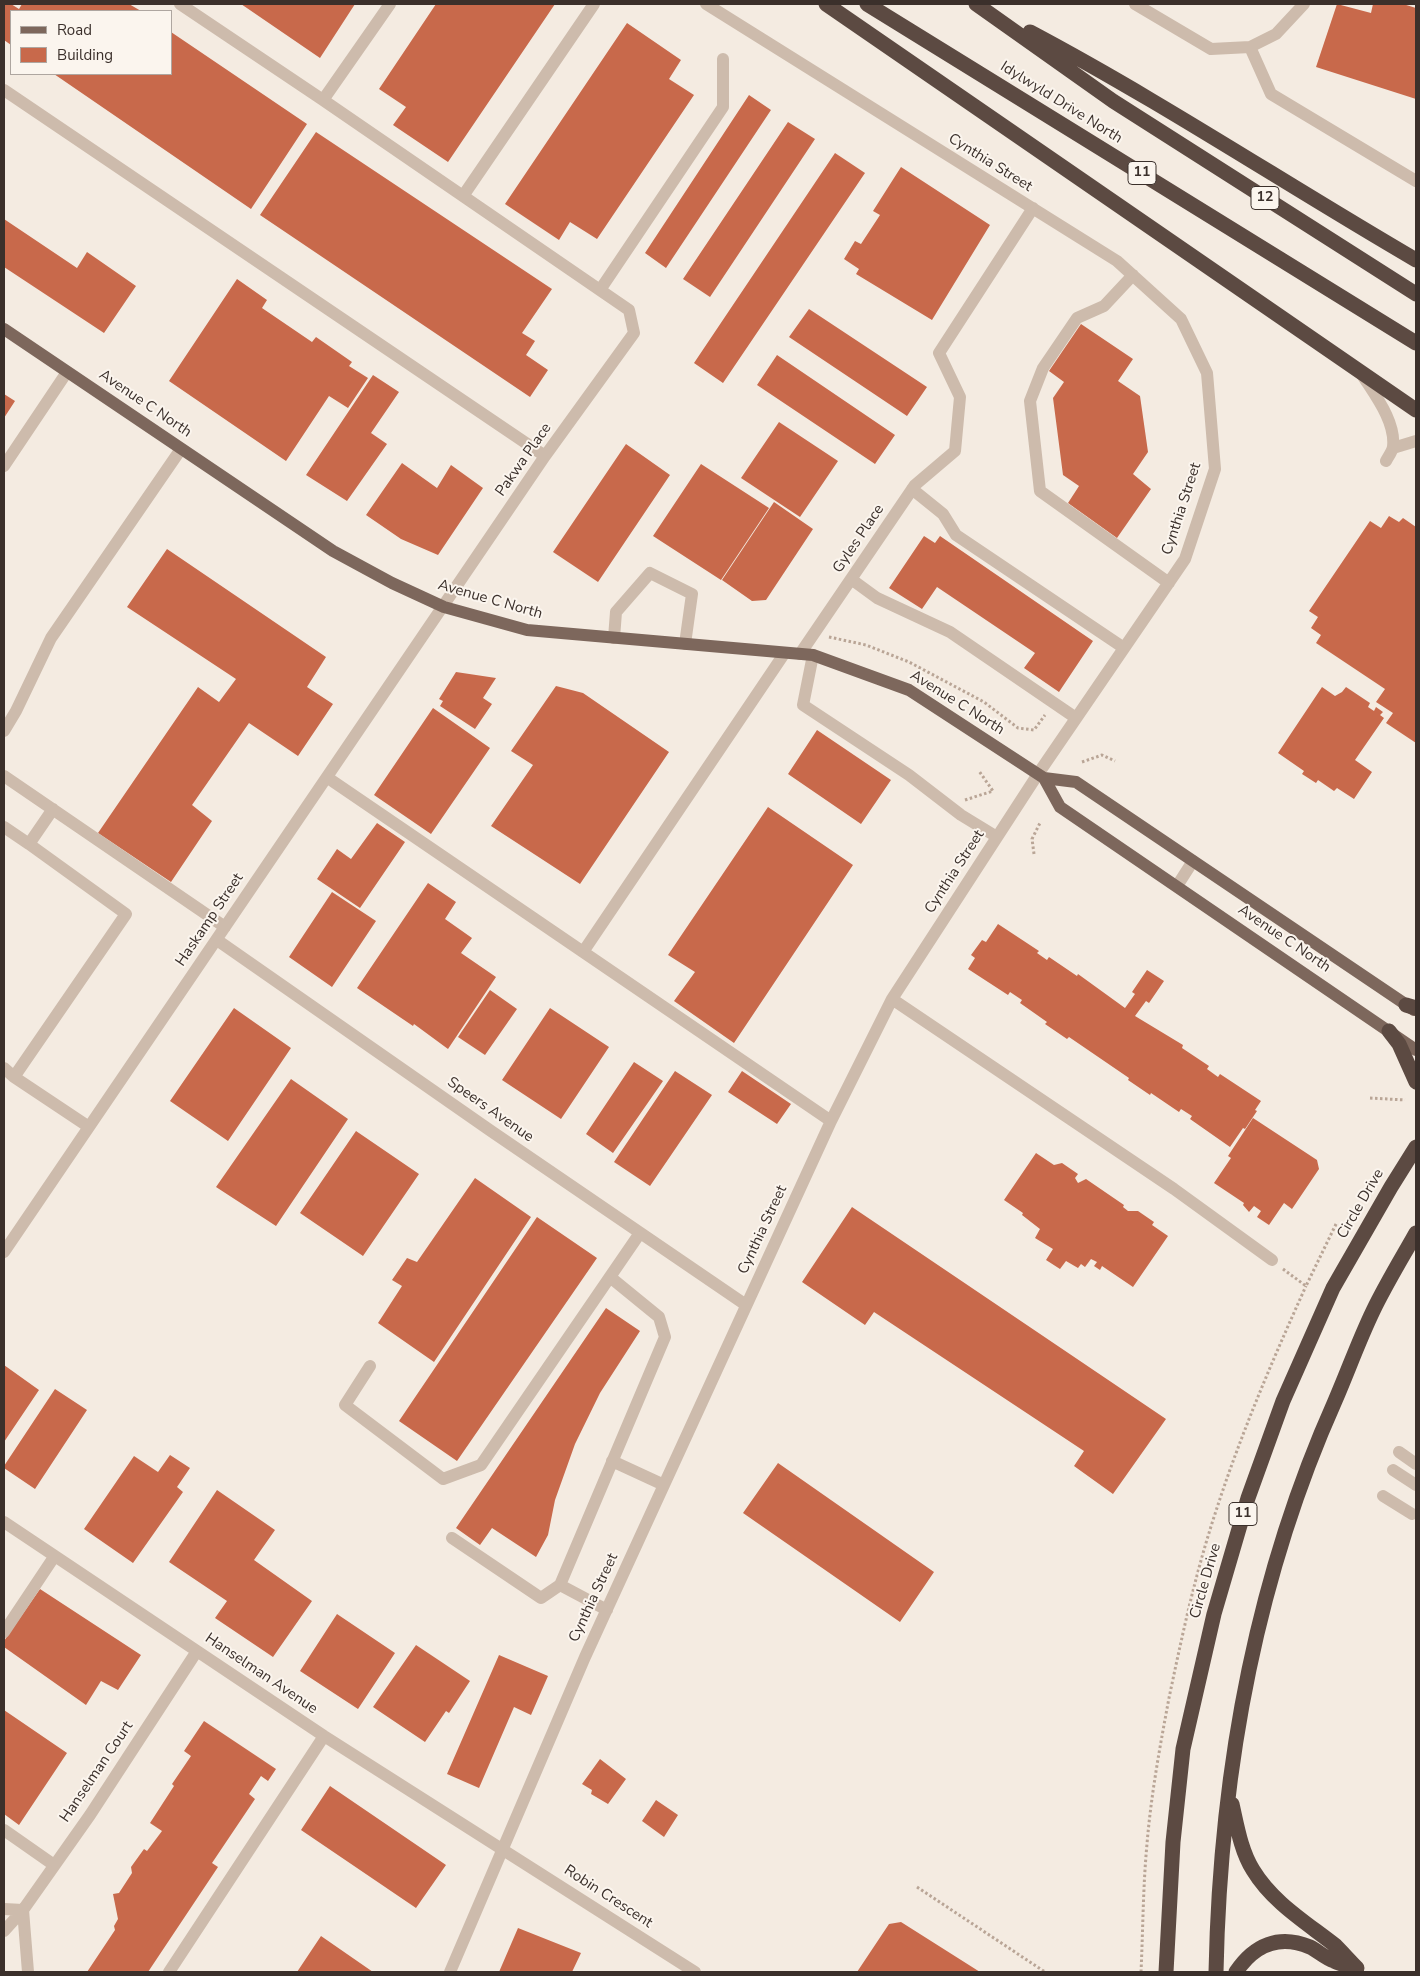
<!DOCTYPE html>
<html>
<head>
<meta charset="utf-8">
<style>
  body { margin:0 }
  #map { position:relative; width:1420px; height:1976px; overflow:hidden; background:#f4ebe1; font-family:"Nunito Sans",sans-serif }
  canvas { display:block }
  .frame { position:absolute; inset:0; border:5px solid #3b302b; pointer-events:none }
  .legend { position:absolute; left:10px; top:10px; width:162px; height:65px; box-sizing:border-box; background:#fbf5ee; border:1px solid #aea6a0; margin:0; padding:6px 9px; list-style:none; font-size:15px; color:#3b302b }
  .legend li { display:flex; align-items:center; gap:10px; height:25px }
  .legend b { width:25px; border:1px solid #aea6a0 }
</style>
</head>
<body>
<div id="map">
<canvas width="1420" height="1976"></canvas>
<div class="frame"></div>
<ul class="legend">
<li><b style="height:6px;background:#7d675c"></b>Road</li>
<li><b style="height:14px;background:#c8694b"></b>Building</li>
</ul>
</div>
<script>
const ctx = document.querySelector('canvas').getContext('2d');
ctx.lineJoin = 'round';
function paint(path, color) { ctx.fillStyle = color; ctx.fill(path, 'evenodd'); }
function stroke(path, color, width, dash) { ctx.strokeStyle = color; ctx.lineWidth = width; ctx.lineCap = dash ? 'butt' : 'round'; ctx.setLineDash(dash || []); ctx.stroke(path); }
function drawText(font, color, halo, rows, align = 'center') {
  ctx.font = font + ' "Nunito Sans",sans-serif'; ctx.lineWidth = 4; ctx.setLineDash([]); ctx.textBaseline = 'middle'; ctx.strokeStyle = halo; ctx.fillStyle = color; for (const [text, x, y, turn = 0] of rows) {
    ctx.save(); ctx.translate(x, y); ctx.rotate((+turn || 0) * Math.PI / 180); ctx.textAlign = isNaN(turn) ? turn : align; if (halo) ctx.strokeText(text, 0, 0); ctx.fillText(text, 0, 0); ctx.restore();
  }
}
paint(new Path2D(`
  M4,4H11L19,9L22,4H129L141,11H11V45L4,40Z
  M241,4H355L320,58Z
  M436,4H555L448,162L393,125L406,107L379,89Z
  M1337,4L1371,13L1373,4H1403L1416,8V99L1316,67Z
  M627,23L681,60L669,79L694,95L597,239L570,222L559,240L505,204Z
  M171,32L307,124L251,209L54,74H171Z
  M749,95L771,110L666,268L645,253Z
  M788,122L815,139L710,297L683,279Z
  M316,132L552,289L522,333L535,341L526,355L548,370L530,397L260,215Z
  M835,153L865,173L723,383L694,363Z
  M901,167L990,225L932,320L856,274L859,269L844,259L855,241L861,244L880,215L873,211Z
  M4,219L77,268L87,252L136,286L104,333L4,267Z
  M237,279L267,300L262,308L312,342L316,337L352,362L349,366L368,378L348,408L329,396L286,461L169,381Z
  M809,309L927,387L907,416L789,337Z
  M1081,324L1133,359L1118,381L1140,396L1148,452L1133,474L1151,489L1117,538L1068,503L1079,486L1063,475L1053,398L1064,382L1049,371Z
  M777,355L895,435L875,464L757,385Z
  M373,375L399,392L371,433L387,444L347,501L306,475Z
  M4,394L15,401L4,418Z
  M779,422L838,461L800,517L741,478Z
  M626,444L670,475L598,582L553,552Z
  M402,463L437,488L451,465L483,488L438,555L401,539L366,515Z
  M701,464L769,508L721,580L653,536Z
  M774,502L813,529L766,600L752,601L722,580Z
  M1389,516L1399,522L1403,518L1416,527V743L1386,723L1393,713L1376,702L1385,689L1316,643L1321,635L1311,628L1318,617L1309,611L1370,521L1381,528Z
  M924,536L935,543L940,536L1093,641L1059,692L1024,668L1035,653L937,587L922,609L889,588Z
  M167,549L326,657L307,687L333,704L298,756L249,723L192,805L212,821L171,882L98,833L198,687L219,702L236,679L127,607Z
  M456,672L496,678L483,698L492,704L475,729L440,706L443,701L439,699Z
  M556,686L583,693L669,752L580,884L491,826L533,765L511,751Z
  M1322,687L1335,696L1342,692L1346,687L1370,703L1368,707L1374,711L1376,707L1383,712L1380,715L1384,718L1355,760L1372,772L1354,799L1337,788L1334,791L1318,780L1316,783L1302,774L1304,771L1278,753Z
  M433,708L490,748L431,834L374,795Z
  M817,730L891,780L861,824L788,774Z
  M768,807L853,865L734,1043L674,1001L695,972L668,955Z
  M377,823L405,842L360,908L317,879L337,849L351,859Z
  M428,883L456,902L445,919L472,938L461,953L496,977L448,1049L414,1024L413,1026L357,988Z
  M332,892L376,921L332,987L289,957Z
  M998,924L1039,951L1037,953L1047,960L1049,957L1077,976L1078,974L1125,1008L1135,994L1132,992L1147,970L1164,981L1149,1003L1146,1001L1135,1016L1183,1045L1182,1048L1209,1066L1207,1069L1218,1077L1220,1074L1261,1101L1255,1110L1257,1111L1245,1129L1243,1128L1230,1147L1190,1119L1192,1116L1181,1109L1179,1112L1151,1093L1150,1095L1128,1080L1129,1078L1069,1037L1067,1039L1045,1024L1047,1022L1020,1003L1022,1000L1010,992L1008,995L968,969L975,958L971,955L982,940L986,942Z
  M490,990L517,1009L485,1055L458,1037Z
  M234,1008L291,1048L228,1141L170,1101Z
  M550,1008L609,1047L561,1119L502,1080Z
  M634,1062L663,1081L613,1153L586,1134Z
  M675,1071L712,1095L650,1186L614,1162Z
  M742,1071L791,1104L777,1124L728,1092Z
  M291,1079L348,1119L276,1226L216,1187Z
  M1253,1118L1317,1160L1319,1169L1292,1209L1284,1203L1269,1225L1257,1217L1261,1211L1254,1206L1249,1212L1243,1205L1244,1203L1214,1183L1231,1158L1228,1156Z
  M356,1131L419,1174L363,1256L300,1213Z
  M1036,1153L1054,1165L1062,1163L1078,1174L1075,1178L1078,1183L1086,1179L1124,1205L1123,1207L1128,1211H1138L1154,1222L1152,1225L1168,1236L1133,1287L1102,1266L1100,1270L1094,1266L1097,1262L1091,1259L1085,1267L1081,1264L1078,1268L1066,1261L1060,1269L1046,1260L1053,1249L1035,1238L1040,1229L1022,1215L1023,1213L1004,1200Z
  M475,1178L531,1217L434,1362L378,1323L402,1286L392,1280L407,1258L417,1262Z
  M852,1207L1166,1419L1113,1494L1074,1466L1084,1451L874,1312L865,1325L802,1282Z
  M537,1217L597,1258L457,1461L399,1421Z
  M606,1308L640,1331L600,1393L575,1444L555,1500L548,1535L536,1557L492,1528L480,1545L456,1528Z
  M4,1365L39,1390L4,1442Z
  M55,1389L87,1410L35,1489L4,1468V1466Z
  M170,1455L190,1468L177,1487L183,1492L133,1563L84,1529L134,1456L158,1472Z
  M778,1463L934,1572L900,1622L743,1513Z
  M217,1490L275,1530L254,1560L312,1601L273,1657L215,1618L227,1601L169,1562Z
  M40,1589L141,1655L118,1690L101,1681L86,1705L4,1647V1641Z
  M337,1614L395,1653L358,1709L300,1671Z
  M416,1645L470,1681L449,1713L446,1711L425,1742L373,1707Z
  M499,1655L548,1676L531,1715L514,1707L479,1788L447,1774Z
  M4,1710L67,1753L19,1825L4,1814Z
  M204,1721L276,1769L268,1781L261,1776L249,1794L255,1799L212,1863L218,1867L148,1972H87L115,1930L114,1926L118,1919L113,1894L119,1893L132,1873L131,1867L144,1849L147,1851L162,1831L150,1823L174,1786L172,1784L191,1756L184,1751Z
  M600,1759L626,1779L608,1804L591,1794L592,1790L582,1784Z
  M330,1786L446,1865L416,1908L301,1830Z
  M656,1800L678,1815L664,1837L642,1821Z
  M901,1922L980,1972H857L889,1924Z
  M518,1928L581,1953L572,1972H499Z
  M321,1936L373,1972H297Z`), '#c8694b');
stroke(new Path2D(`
  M829,637L866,645L909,662L984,702L1018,728L1034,730L1045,715
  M1082,762L1102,755L1115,761
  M965,800L993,791L979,771
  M1034,854L1032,839L1040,823
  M1370,1098L1405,1100
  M1283,1269L1306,1286L1337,1222
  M917,1887L1045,1972
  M1141,1972C1143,1929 1143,1886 1147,1844C1151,1795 1160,1746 1169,1698C1182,1636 1195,1575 1215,1514C1240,1436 1272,1361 1306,1286`), '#b9a596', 3, [2.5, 2.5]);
stroke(new Path2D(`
  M180,4L323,100
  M1135,4L1211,49L1250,47L1276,34L1304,4
  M1250,47L1271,94L1416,181
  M4,90L545,456
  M463,196L594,4
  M1133,275L1104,306L1077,318L1043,368L1030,401L1040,491L1169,583
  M600,290L723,107V59
  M1361,373C1374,394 1396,421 1393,447C1392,452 1388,457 1386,461
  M1393,448L1416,441
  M4,466L67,372
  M912,489L943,514L956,535L1124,648
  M851,579L877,598L950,632L1076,718
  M614,638L616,612L650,573L692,594L685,644
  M800,654L915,485L955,451L960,397L939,353L1033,208
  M813,655L803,705L909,775L961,815L997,837
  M4,731L16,711L51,638L181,449
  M4,776L225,927
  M328,778L831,1121
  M4,827L29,844L53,809
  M1177,886L1193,861
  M217,940L491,1131L746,1305
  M583,952L784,654
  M892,999L1174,1189L1272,1260
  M4,1068L14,1077L89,1127
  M14,1077L126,914L29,844
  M4,1252L545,456L634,333L629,310L323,100L390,4
  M370,1366L345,1405L443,1479L481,1465L640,1233
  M1399,1452L1416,1464
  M612,1461L664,1485
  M1393,1470L1416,1485
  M1383,1496L1412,1514
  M4,1522L324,1736L695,1972
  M452,1538L541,1598L560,1585L665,1337L659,1317L610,1277
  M560,1585L607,1610
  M4,1632L54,1557
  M4,1830L54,1865
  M4,1909L23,1910
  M23,1910L28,1972
  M4,1931L23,1910L90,1815L197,1651
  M169,1972L324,1736
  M450,1972L585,1657L831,1121L892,999L1038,774L1185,559L1215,469L1207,373L1181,319L1117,261L706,4`), '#cdbbac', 12);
stroke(new Path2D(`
  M4,329L333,551L392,583L444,607L527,630L813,655L909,690L1044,778L1076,782L1414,1010
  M1044,778L1060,807L1416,1050`), '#7d675c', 12);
stroke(new Path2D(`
  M826,4L1416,410
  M867,4L1416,343
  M976,4L1113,101L1416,294
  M1030,32C1162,102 1287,185 1416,260
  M1406,1005L1416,1008
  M1389,1031L1399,1044L1416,1082
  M1232,1804C1237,1826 1241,1851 1253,1870C1273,1903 1307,1923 1336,1946C1343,1953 1350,1961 1357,1968
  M1166,1972L1173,1842L1183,1749L1214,1614L1248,1498L1283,1401L1333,1288L1391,1187L1416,1147
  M1216,1972C1220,1777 1255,1580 1335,1401C1348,1371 1359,1340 1373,1311C1386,1284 1402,1258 1416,1233
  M1236,1972C1254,1945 1279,1934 1310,1947C1318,1951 1325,1958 1334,1961C1341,1964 1349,1966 1356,1968`), '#5c4a42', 15);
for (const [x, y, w] of [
  [1142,173,28],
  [1265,198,28],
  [1243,1514,28]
]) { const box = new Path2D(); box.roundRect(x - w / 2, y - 11.5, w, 23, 4); ctx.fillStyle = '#fbf5ee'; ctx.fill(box); stroke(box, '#3b302b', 1); }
drawText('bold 14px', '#3b302b', null, [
  ["11",1142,173],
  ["12",1265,198],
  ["11",1243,1514]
]);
drawText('15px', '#3b302b', '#fbf5ee', [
  ["Idylwyld Drive North",1061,103,32],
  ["Cynthia Street",990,163,32],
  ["Avenue C North",145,404,34],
  ["Pakwa Place",524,460,-55],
  ["Cynthia Street",1182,509,-72],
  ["Gyles Place",859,539,-56],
  ["Avenue C North",490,600,16],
  ["Avenue C North",957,703,32],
  ["Cynthia Street",955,872,-57],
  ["Haskamp Street",210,920,-56],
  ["Avenue C North",1284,939,34],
  ["Speers Avenue",490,1110,35],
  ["Circle Drive",1361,1204,-60],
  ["Cynthia Street",763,1230,-65],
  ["Circle Drive",1206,1581,-74],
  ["Cynthia Street",594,1598,-65],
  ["Hanselman Avenue",261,1674,34],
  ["Hanselman Court",97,1772,-56],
  ["Robin Crescent",608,1897,33]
]);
</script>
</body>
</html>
